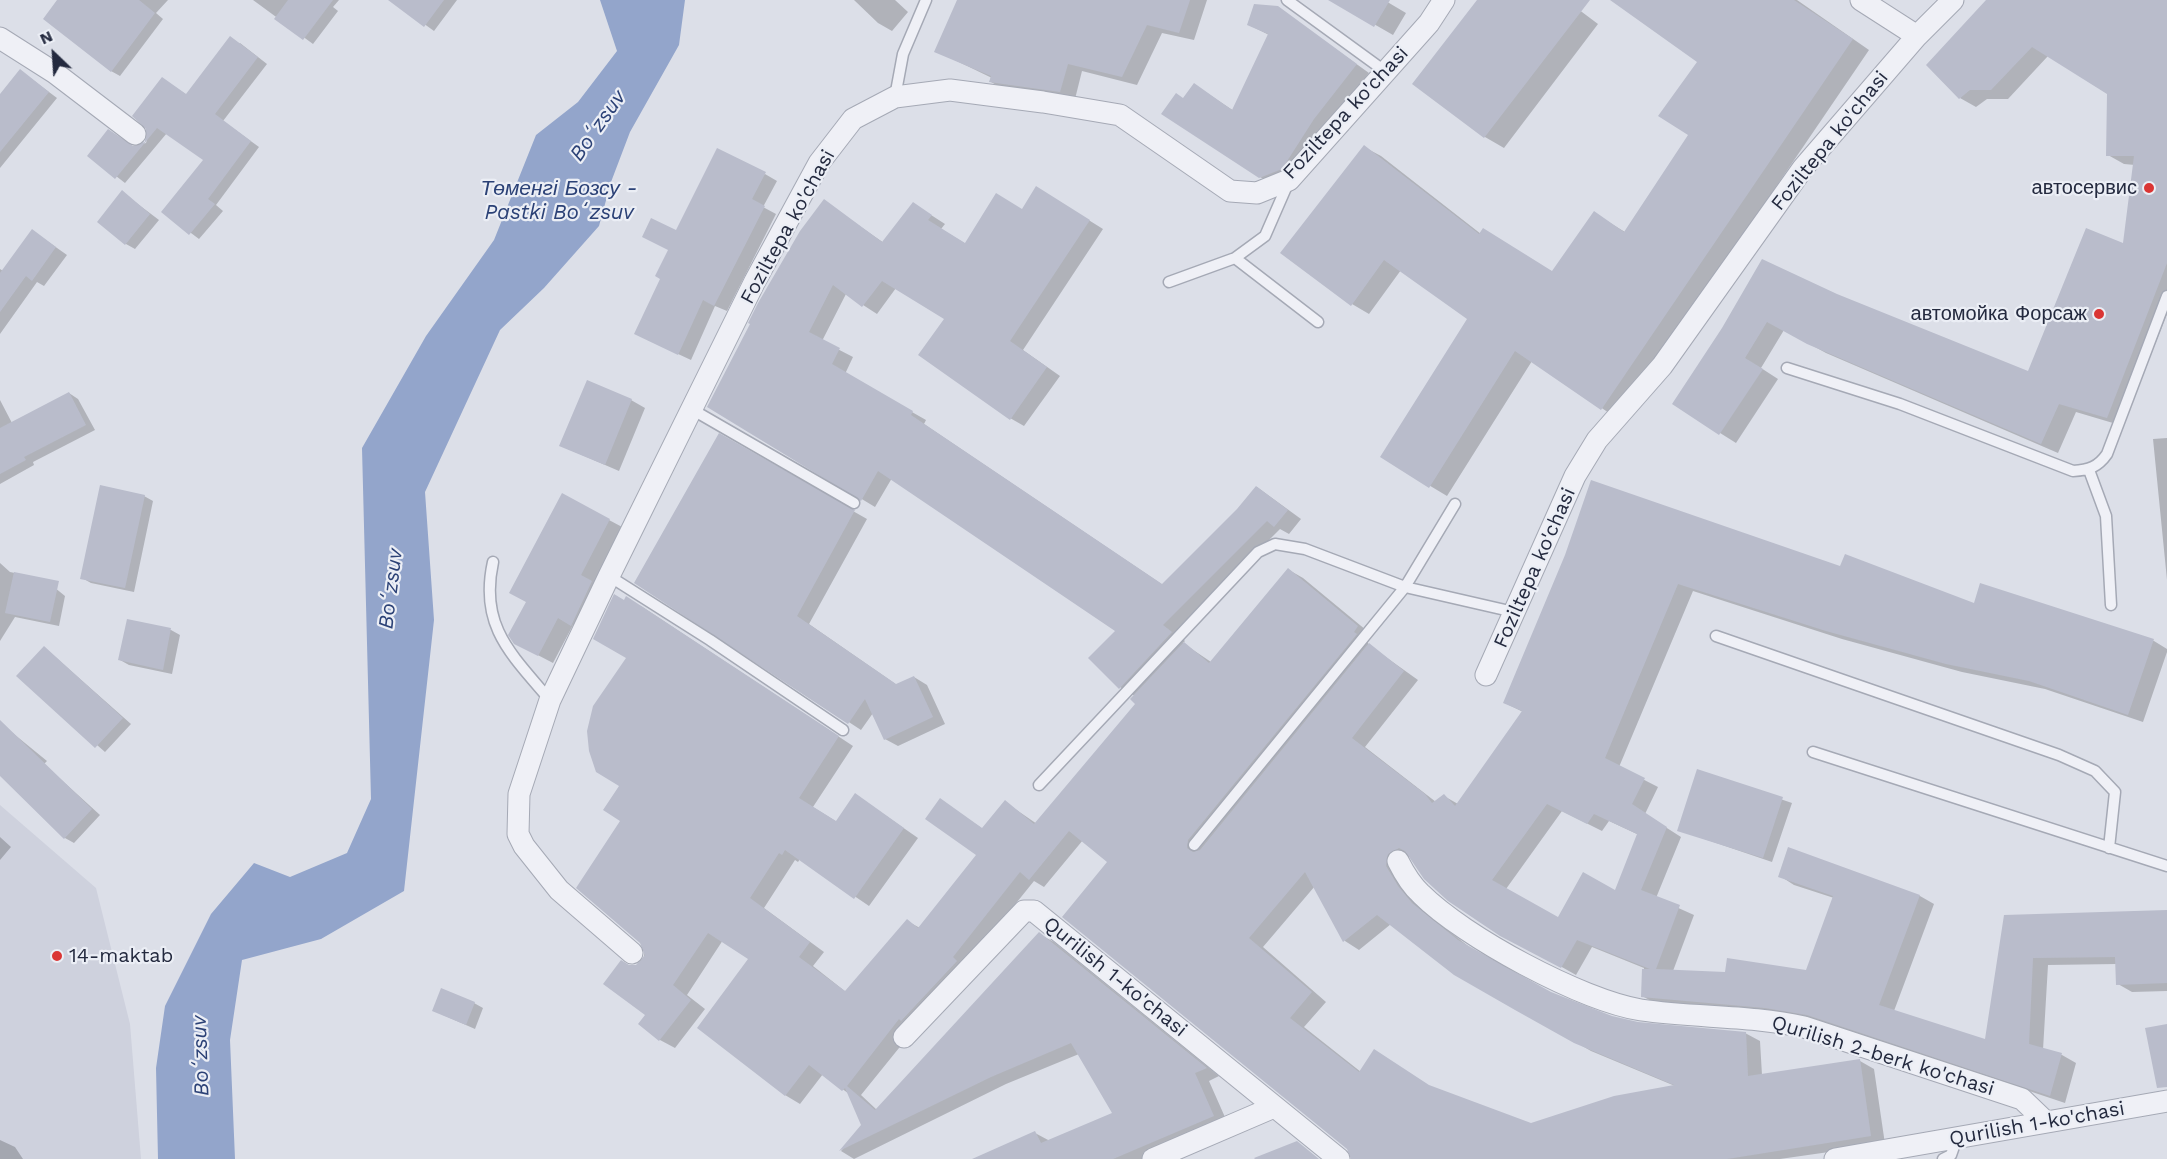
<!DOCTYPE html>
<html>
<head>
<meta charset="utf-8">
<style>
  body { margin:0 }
  #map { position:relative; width:2167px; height:1159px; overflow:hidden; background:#dcdfe8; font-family:"Work Sans",sans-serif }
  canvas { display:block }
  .north { position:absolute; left:24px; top:24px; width:60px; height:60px; -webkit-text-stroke:4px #ebeef5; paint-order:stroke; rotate:335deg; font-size:16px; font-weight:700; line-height:24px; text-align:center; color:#242a3f }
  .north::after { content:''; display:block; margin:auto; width:21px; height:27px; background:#242a3f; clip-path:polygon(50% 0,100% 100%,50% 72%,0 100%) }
</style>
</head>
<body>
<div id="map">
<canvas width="2167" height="1159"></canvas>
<div class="north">N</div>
</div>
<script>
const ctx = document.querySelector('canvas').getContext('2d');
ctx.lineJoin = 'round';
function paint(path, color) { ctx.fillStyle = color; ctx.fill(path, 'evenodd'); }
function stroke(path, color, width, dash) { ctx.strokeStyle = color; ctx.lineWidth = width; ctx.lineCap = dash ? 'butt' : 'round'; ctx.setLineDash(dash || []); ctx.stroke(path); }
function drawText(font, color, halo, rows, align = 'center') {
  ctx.font = font + ' "Work Sans",sans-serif'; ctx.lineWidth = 4.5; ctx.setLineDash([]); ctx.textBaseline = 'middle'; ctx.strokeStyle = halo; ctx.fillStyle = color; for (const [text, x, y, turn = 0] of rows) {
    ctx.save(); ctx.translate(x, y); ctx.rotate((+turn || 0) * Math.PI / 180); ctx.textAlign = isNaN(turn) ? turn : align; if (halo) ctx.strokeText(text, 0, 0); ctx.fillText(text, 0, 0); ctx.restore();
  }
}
paint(new Path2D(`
  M0,805L96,888L130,1024L141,1159H0Z`), '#ced1dd');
paint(new Path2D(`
  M600,0H685L679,45L630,132L611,182L599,226L544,288L500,330L425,492L434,620L404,891L321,939L242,960L230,1040L235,1159H158L156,1068L165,1006L211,914L254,863L290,877L347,853L371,799L362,448L426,336L494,240L536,135L578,102L617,51Z`), '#93a5cb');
paint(new Path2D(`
  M59,0H168L156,13L163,19L120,76L111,71Z
  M253,0H339L333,7L338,11L313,44Z
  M402,0H457L434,31L398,5Z
  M854,0H895L908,12L892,31L878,23Z
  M958,0H1207L1194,40L1162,33L1137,85L1082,71L1075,99L1005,90L991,82L992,78L936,51Z
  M1332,0H1384L1406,13L1393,35Z
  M1479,0H1566L1598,24L1504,148L1485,137L1415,84Z
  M1613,0H1797L1869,50L1618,419L1532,361L1447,496L1382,457L1469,319L1401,270L1369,314L1352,304L1364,147L1381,156L1481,234L1553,272L1594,213L1625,232L1690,135L1699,62Z
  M1988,0H2167V314L2123,426L2076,412L2058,453L1826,353L1784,330L1761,368L1778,379L1736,443L1674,404L1723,329L1836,295L2029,373L2124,245L2135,165L2124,164L2108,155V94L2048,56L2008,99H1987L1976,107L1960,98Z
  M1277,7L1369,73L1327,127L1274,185L1260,177L1184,99L1207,93L1234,111L1269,35L1249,25Z
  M240,43L267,64L223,121L259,147L216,205L223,211L199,239L163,212L205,160L167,133L125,183L89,155L146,143L163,79L187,95Z
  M21,71L57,98L0,168V96Z
  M765,174L777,181L763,207L776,214L727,311L715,306L691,360L648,340L662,278L676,232Z
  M122,192L159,220L135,249L126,244Z
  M1050,196L1103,229L1023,350L1060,376L1024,426L1010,418L946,319L896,288L877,314L846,294L822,341L853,357L845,374L926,420L924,424L1163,585L1238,510L1257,487L1301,519L1289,534L1280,529L1176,633L1185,641L1183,643L1211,662L1289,570L1303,578L1372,635L1367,641L1369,645L1418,680L1365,747L1436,802L1444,796L1458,804L1523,712L1505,703L1566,555L1841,568L1975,605L1981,585L2154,641L2167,649V652L2143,722L2045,689L1962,672L1842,639L1693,591L1619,767L1658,787L1645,814L1681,837L1656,898L1694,915L1673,971L1726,974L1807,971L1834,898L1794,885L1780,876L1789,849L1920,896L1934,904L1894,1011L1986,1041L2006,916L2167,911V991L2132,992L2118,984L2117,964L2048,965L2043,1050L2062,1055L2076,1063L2065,1103L1823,1022L1657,1004L1642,996L1644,968L1592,947L1576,975L1473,917L1412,857H1408L1401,863L1415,900L1427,914L1472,949L1551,993L1611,1017L1638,1024L1745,1033L1760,1041L1762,1075L1860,1061L1874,1069L1885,1144L1780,1159H1367L1109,862L1083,840L1044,887L1034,881L861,1095L877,1110L1039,934L1054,942L1219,1076L1209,1081L1228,1124L1146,1159H976L1035,1133L1050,1141L1114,1114L1079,1054L1006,1084L854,1159L841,1151L863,1125L849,1094L823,1074L800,1104L785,1095L750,958L723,940L687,995L705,1009L675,1048L660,1040L640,1023L647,1014L630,967L643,963L645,948L622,821L621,786L628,658L625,602L641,606L853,746L813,807L837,822L856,795L918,838L869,906L800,859L798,862L795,860L764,908L824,952L813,966L846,992L907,921L920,928L978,855L940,800L983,829L1005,802L1037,824L1137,704L1135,696L1120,687L1118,630L892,478L875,507L709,407L824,201L884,243L914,204L945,224L941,229L966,244ZM1562,811L1602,831L1609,821L1639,835L1615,892L1558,919L1506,889ZM1315,886L1345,941L1359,950L1391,924L1455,973L1591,1051L1675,1086L1531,1124L1361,1072L1304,1027L1326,1002L1263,947Z
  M33,231L67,255L44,286L37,282L0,334V269L3,271Z
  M69,393L78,399L95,430L33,462L34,465L0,484V400L12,423Z
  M631,400L645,408L619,471L561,446Z
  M719,435L867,519L809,624L897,685L914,677L927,685L945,724L898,746L885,739L873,713L861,730L636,583Z
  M2167,438V580L2153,439Z
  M562,495L624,528L586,632L573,625L553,663L530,651L528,602Z
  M144,496L153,501L134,592L91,583L82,578Z
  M0,563L10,572L44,579L65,596L59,626L15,617L0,641Z
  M128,621L171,630L180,635L172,674L129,665L120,660Z
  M44,647L131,724L105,752L18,676Z
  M9,730L47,761L44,764L100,815L74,843L65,838L0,775V739Z
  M1698,771L1792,803L1772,862L1678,830Z
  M0,837L11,847L0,860Z
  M474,1003L483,1008L475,1029L443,1015Z
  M0,1140L15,1147L23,1159H0Z`), '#0003');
paint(new Path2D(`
  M57,0H139L155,13L111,72L43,19Z
  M288,0H333L303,40L274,19Z
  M388,0H444L424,27Z
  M957,0H1190L1179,33L1147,25L1122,77L1068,64L1060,92L989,82L991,76L934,52Z
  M1328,0H1390L1374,27Z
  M1477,0H1590L1484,138L1412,84Z
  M1610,0H1794L1853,39L1601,410L1515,351L1429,488L1380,457L1467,319L1384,260L1351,306L1280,253L1364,145L1479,234L1483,228L1552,271L1594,211L1624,232L1688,135L1658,116L1697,62Z
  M1986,0H2167V263L2107,418L2059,404L2041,444L1807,344L1767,322L1745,358L1763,369L1719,435L1672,404L1722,328L1762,259L1837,294L2028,371L2086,228L2123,243L2134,156H2106L2107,94L2032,47L1991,90H1970L1959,99L1926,65Z
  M1254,4L1278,6L1357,64L1314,119L1282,169L1259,178L1161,114L1176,93L1183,98L1194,83L1232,110L1268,34L1247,25Z
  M230,36L258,57L215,114L251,141L208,199L215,204L189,235L161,212L203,160L157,128L115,179L87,156L108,129L133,146L145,142L146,129L132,116L162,77L186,94Z
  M20,69L49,92L0,152V94Z
  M717,148L766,172L752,199L765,206L714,306L703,300L678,355L634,334L660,279L655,276L668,250L642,237L651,218L676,230Z
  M1036,186L1090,220L1010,341L1047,367L1010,420L918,355L944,319L882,281L862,307L833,285L809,332L840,348L832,364L913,411L911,415L1162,584L1237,509L1256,486L1288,510L1274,527L1267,521L1163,625L1172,632L1119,689L1088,658L1115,631L878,471L861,501L707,407L750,324L748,323L758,303L800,231L824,199L882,242L913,202L932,215L928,220L965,243L996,193L1022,209Z
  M122,190L150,214L125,245L97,222Z
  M32,229L56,247L32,281L26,276L0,312V273Z
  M587,380L632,399L605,465L559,446Z
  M69,392L86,425L24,457L26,460L0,474V428Z
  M719,433L855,510L797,616L896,684L914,676L933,717L884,740L865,699L848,724L634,583Z
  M1591,480L1840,566L1845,554L1974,603L1980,583L2154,639L2128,715L2029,681L1946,664L1826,631L1678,584L1605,758L1645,778L1632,804L1667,827L1641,890L1680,905L1656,969L1725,972L1727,958L1806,970L1833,896L1778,877L1788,847L1920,895L1879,1005L1985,1039L2004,915L2167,910V983L2116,985L2115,957L2033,958L2029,1044L2062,1053L2050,1096L1807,1015L1765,1008L1641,997L1642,969H1650L1577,940L1561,968L1500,936L1448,901L1424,879L1405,851L1399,848L1388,854L1386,866L1398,886L1412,903L1458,940L1551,992L1612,1016L1638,1022L1746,1032L1748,1076L1860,1059L1871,1136L1727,1159H1351L1347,1149L1062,917L1107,862L1069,831L1029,880L1020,872L953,957L957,961L901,1021L899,1019L847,1086L875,1110L1039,932L1207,1068L1195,1073L1214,1116L1113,1159H972L1035,1131L1041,1143L1112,1113L1071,1043L991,1077L839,1151L861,1125L845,1088L842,1091L809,1065L785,1096L697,1028L748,959L708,933L673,985L691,1000L659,1041L638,1024L645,1015L603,984L621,960L629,965H636L645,955L640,943L576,888L620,821L603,810L619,786L596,772L589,751L587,731L593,706L626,658L593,639L614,594L624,600L626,596L839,736L799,798L836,821L855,793L904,828L854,899L785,850L782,855L779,853L750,898L810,942L799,957L845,991L907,919L918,928L976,855L925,819L940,798L982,828L1005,800L1034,824L1135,704L1130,699L1184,642L1209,663L1288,568L1358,626L1354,632L1357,634L1188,840L1187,848L1193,852L1200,850L1369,643L1404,671L1352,738L1425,794L1432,803L1444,794L1455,806L1522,711L1503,703L1565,555ZM1547,804L1587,824L1594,814L1637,834L1615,890L1583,872L1558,917L1492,880ZM1305,872L1343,942L1377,915L1454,975L1515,1010L1574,1043L1674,1085L1614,1096L1531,1123L1429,1085L1374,1049L1359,1072L1290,1018L1312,992L1249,938Z
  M100,485L145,495L125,588L80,579Z
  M562,493L610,519L581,575L592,581L571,626L558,618L538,656L514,644L508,635L526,602L509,593Z
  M14,572L59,581L50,622L5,613Z
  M127,619L171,628L163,670L118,660Z
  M44,646L123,718L95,748L16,676Z
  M0,720L92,809L64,839L0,776Z
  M1697,769L1783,797L1763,858L1677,831Z
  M441,988L475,1002L466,1025L432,1011Z
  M2167,1024V1087L2157,1088L2145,1028Z
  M1297,1141L1319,1159H1255L1254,1158Z`), '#b9bccb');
const lane = new Path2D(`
  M1287,0L1386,72
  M895,97L903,54L926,0
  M1235,258L1318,322
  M1169,282L1235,258L1265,236L1289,181
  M1787,368L1900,404L2073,471C2089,470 2098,467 2107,454L2167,296
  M693,410L854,503
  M2089,470L2106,516L2111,605
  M493,562C479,626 511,654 550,700
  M609,576L710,640L843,730
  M1716,636L2059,755L2095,771L2115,792L2109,848
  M1813,752L2167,866
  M1039,785L1258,552L1275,544L1305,549L1405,587L1514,612
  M1194,845L1405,587L1455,504
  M1943,1159L1951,1155L1957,1138`);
const street = new Path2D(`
  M1861,0L1917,36
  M0,38L55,73L135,134
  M1486,675L1575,476L1597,440L1662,366L1803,168L1917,36L1953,0
  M1398,861C1404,873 1411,885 1421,894C1464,937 1581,1000 1641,1010C1696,1018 1750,1015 1804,1027L2022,1099L2046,1122
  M632,953L559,890L524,846L518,834L519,794L550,700L609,576L755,281L819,163L853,119L895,97L950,90L1043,102L1120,115L1230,191L1257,193L1289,180L1429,23L1444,0
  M904,1037L1024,911H1034L1339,1159
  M1153,1159L1274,1107
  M1835,1159L2167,1101`);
stroke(lane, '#a5a9b5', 13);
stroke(street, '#a5a9b5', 23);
stroke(lane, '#eff0f6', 10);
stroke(street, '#eff0f6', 21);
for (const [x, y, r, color] of [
  [2149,188,6,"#da3534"],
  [2099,314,6,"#da3534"],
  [57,956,6,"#da3534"]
]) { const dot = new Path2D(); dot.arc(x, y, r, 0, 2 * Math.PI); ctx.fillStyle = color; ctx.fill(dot); stroke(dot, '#ebeef5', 2); }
drawText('20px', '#242a3f', '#ebeef5', [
  ["Foziltepa ko'chasi",1346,113,-47],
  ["Foziltepa ko'chasi",1830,141,-51],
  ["Foziltepa ko'chasi",788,227,-61],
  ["Foziltepa ko'chasi",1535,568,-66],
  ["Qurilish 1-ko'chasi",1115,977,39],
  ["Qurilish 2-berk ko'chasi",1883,1056,17],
  ["Qurilish 1-ko'chasi",2037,1124,-10]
]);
drawText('20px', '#242a3f', '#ebeef5', [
  ["автосервис",2137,188],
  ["автомойка Форсаж",2087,314],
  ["14-maktab",69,956,"left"]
], 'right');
drawText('italic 21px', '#2b4176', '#ebeef5', [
  ["Boʻzsuv",598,126,-55],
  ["Төменгі Бозсу -",559,189],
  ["Pastki Boʻzsuv",559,213],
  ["Boʻzsuv",391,589,-83],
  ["Boʻzsuv",201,1056,-92]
]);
</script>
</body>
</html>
